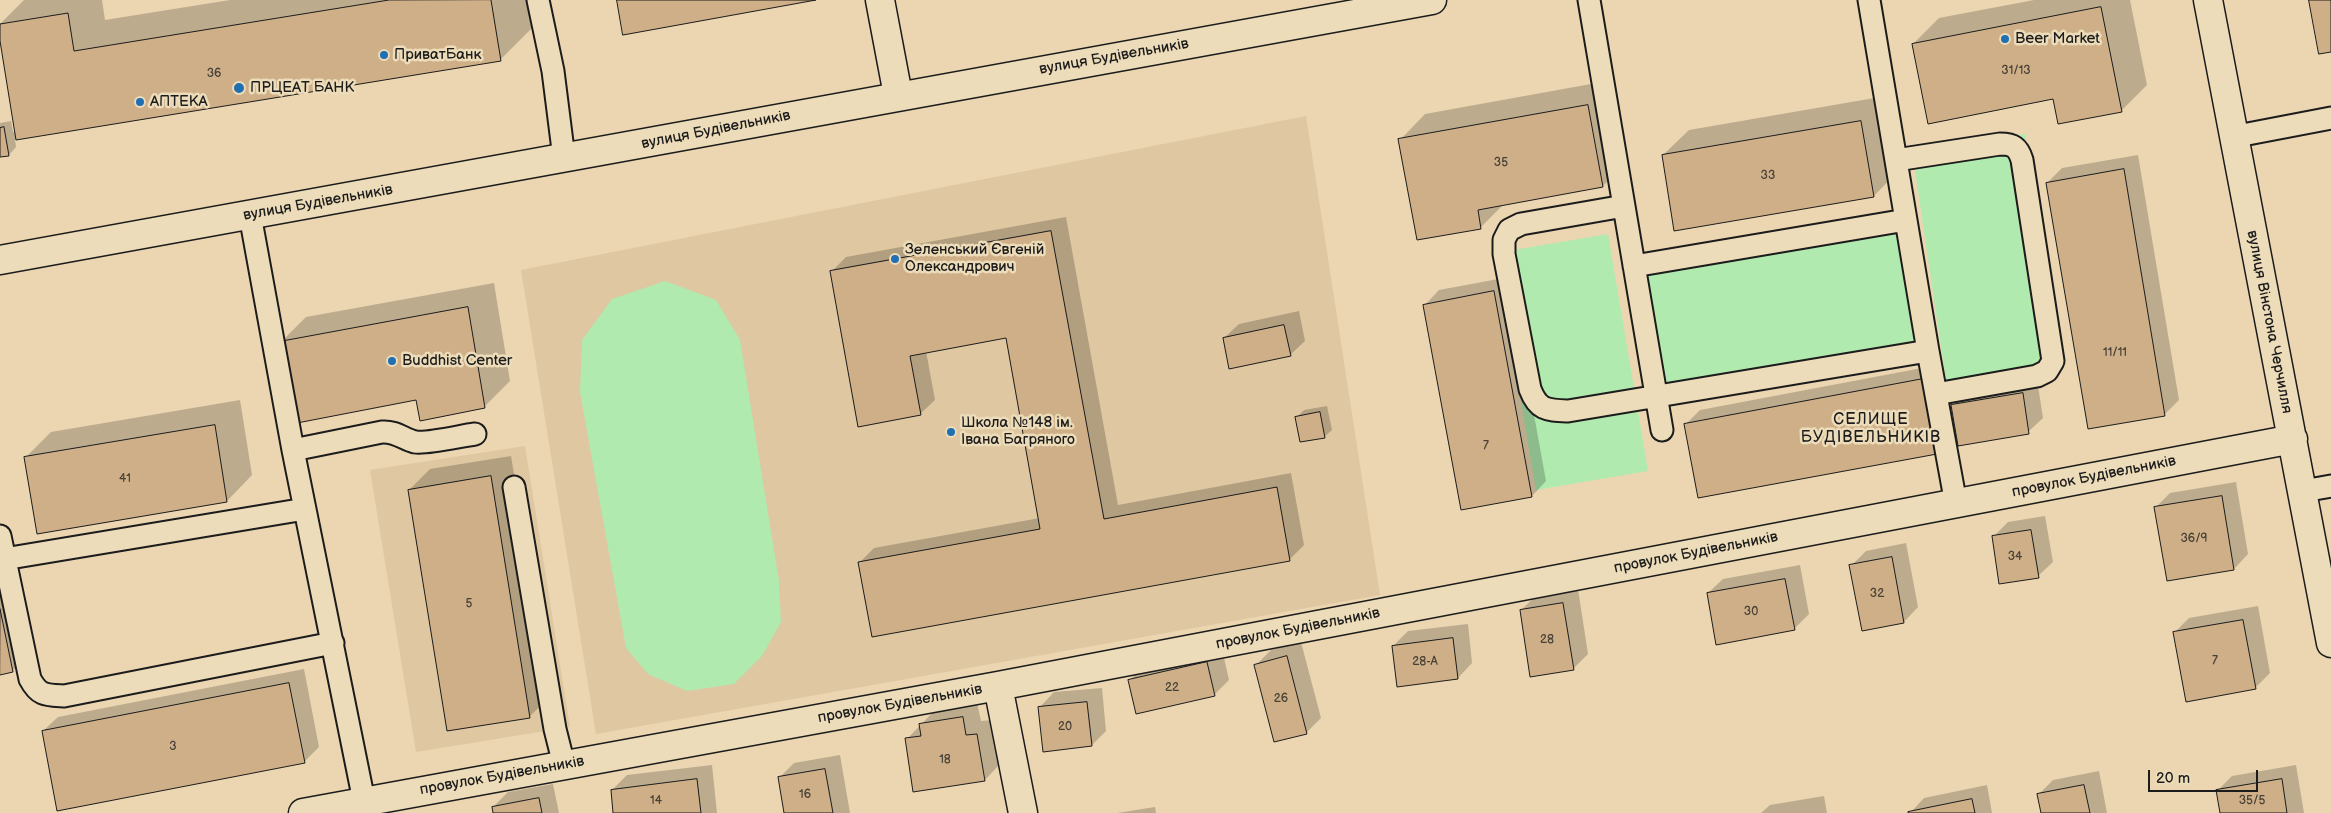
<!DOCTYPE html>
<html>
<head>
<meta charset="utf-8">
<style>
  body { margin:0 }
  #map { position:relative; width:2331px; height:813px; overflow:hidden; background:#ebd6b1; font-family:"Balsamiq Sans",sans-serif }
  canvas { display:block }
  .scale { position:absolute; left:2148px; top:770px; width:110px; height:22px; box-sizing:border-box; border:2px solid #1c1c1c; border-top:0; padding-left:6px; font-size:15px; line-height:18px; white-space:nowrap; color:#1c1c1c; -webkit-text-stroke:4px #eddcb9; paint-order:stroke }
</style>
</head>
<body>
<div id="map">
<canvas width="2331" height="813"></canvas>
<div class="scale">20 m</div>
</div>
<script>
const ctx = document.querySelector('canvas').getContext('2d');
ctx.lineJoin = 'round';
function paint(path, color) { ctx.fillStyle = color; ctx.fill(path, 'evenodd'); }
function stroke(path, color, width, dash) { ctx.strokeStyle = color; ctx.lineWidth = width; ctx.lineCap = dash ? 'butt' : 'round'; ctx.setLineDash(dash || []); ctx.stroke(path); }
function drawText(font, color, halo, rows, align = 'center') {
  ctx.font = font + ' "Balsamiq Sans",sans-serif'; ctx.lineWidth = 5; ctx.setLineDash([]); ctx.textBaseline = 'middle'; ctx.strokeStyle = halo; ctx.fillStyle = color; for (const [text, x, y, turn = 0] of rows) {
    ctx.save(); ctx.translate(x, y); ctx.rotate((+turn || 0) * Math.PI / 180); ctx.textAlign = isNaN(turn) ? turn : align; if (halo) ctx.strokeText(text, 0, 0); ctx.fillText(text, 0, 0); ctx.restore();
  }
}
paint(new Path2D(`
  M1306,116L1380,595L596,734L521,270Z
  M525,446L570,727L416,752L370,470Z`), '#dec7a1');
paint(new Path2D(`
  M2025,134L2060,363L1946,380L1912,151Z
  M1608,234L1648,471L1536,490L1496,253Z
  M1896,234L1915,347L1663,388L1645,275Z
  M665,281L716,300L740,340L779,581L781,622L762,656L734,684L687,691L648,674L626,648L580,392L582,340L612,299Z`), '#b0eaaf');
paint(new Path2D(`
  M24,0H102L105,20L230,0H528L532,28L500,60L15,139L16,147L9,155L0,156V123L11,121L13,132H16L0,24Z
  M2034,0H2130L2147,85L2121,111L2054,97L1913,44L1939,18Z
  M1613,80L1628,161L1603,186L1504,204L1480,228L1400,140L1425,114Z
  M1886,96L1899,170L1874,196L1663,155L1689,130Z
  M2138,155L2179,400L2165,414L2089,427L2047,183L2062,168Z
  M1066,217L1118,505L1291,473L1304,545L1289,560L860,562L874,548L1040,518L1007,336L926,351L935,400L920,414L831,272L846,257Z
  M1509,277L1546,481L1532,496L1425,305L1439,290Z
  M494,283L510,381L484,407L417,398L280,343L306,317Z
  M1299,311L1305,341L1290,355L1224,338L1239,324Z
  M1938,365L1951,438L1685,425L1700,410Z
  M2037,379L2043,418L2028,432L1952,405L1967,391Z
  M240,400L252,475L227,501L25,458L51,432Z
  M1327,406L1332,430L1324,437L1297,417L1304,410Z
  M511,456L551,696L530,716L448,730L409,490L430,469Z
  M2236,482L2248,554L2234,569L2156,507L2170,493Z
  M2045,516L2053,562L2038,576L1993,537L2008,522Z
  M1906,543L1918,607L1904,622L1851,566L1866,551Z
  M1800,565L1809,614L1794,629L1708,593L1723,579Z
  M0,580L27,657L12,671L0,674Z
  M1578,589L1588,654L1573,669L1521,610L1536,596Z
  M2258,606L2270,673L2255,688L2175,632L2189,618Z
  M1468,624L1472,663L1458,678L1393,646L1408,631Z
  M1301,642L1321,718L1306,733L1256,665L1271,650Z
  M1222,649L1229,680L1214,695L1129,681L1144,666Z
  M304,669L319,747L304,762L43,731L58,717Z
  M1102,688L1106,731L1092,745L1040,707L1054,692Z
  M977,703L981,721L992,720L999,765L985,780L907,739L935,710Z
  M840,755L850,813H785L779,778L794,763Z
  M712,765L717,813H615L612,790L627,775Z
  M2296,765L2304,813H2221L2218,790L2232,776Z
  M2099,771L2107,813H2042L2038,795L2053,780Z
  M553,784L559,813H494L493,807L508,792Z
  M1987,785L1992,813H1910L1924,798Z
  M1824,796L1827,813H1761L1770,805Z
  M1155,807L1156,813H1117Z`), '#0003');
const building = new Path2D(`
  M491,0L501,61L16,140L0,41V24L68,13L74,51L389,0Z
  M617,0H816L623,35Z
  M2309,0H2331V52L2319,54Z
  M2101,7L2122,112L2058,124L2053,99L1928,124L1912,44Z
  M1588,105L1603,187L1478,210L1481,229L1417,240L1398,139Z
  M1861,121L1874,197L1674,231L1662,155Z
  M4,127L9,156L0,157V128Z
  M2124,169L2165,416L2088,429L2046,183Z
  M1051,231L1104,519L1277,487L1290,561L872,637L858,562L1040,529L1006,338L910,356L921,415L858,427L830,271Z
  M1494,291L1532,497L1461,510L1423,305Z
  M468,307L485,408L420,421L416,400L297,423L279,342Z
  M1284,325L1291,356L1229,369L1223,338Z
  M1923,379L1937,454L1698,498L1684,424Z
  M2023,393L2029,434L1958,446L1951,405Z
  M1320,412L1325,438L1300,442L1295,417Z
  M215,425L227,502L37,534L24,457Z
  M491,476L530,718L447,731L408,490Z
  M2222,496L2234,570L2167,581L2154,507Z
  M2031,530L2039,578L1999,584L1992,536Z
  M1892,557L1904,623L1862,631L1849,565Z
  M1785,579L1795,630L1716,645L1707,593Z
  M1563,603L1574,670L1530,677L1520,610Z
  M0,609L13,672L0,675Z
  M2243,620L2256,689L2186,702L2173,632Z
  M1453,638L1458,679L1397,687L1392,646Z
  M1287,656L1307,734L1274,742L1254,665Z
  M1207,662L1215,696L1136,714L1128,680Z
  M289,683L305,763L57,811L42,731Z
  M1087,702L1092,746L1043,752L1038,707Z
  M963,717L966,735L977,734L985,781L913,792L905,738L921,736L919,724Z
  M825,769L833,813H784L778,777Z
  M697,779L701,813H613L611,790Z
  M2282,779L2287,813H2220L2216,790Z
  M2084,785L2090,813H2041L2037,794Z
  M539,798L542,813H493L492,807Z
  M1972,799L1975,813H1908V812Z`);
paint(building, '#ceaf87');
stroke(building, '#1c1c1c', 1);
const lane = new Path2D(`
  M538,0L553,71L564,158
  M1589,0L1662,430
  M1869,0L1928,351
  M2232,137L2331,118
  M1896,160L2000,144C2013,144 2018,147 2022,160L2053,361L2047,371L2037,376L1936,394
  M1624,206L1521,224L1509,230L1504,240V254L1530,389C1538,410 1546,410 1568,411L1928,351L1956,504
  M250,215L293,450L364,801
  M1634,266L1906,220
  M293,450L382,432C396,431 403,439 415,442C428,444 460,436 475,434
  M514,487L555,729L564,765
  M2303,491L2331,486
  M0,536L30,679C39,696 46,695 64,696L333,643
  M4,559L305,509`);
const street = new Path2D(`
  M880,0L898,95
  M2208,0L2331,643
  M998,686L1023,813
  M303,813L998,686L2293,439`);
const secondary = new Path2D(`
  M0,260C478,174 955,85 1432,0`);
stroke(lane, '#1c1c1c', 25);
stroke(street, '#1c1c1c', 31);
stroke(secondary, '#1c1c1c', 31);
stroke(lane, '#eddcb9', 21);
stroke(street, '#eddcb9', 28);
stroke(secondary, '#eddcb9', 28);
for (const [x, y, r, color] of [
  [2005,39,5,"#1f6fb2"],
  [384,55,5,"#1f6fb2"],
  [239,88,6,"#1f6fb2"],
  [140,102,5,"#1f6fb2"],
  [895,259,5,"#1f6fb2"],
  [392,361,5,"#1f6fb2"],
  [951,432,5,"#1f6fb2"]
]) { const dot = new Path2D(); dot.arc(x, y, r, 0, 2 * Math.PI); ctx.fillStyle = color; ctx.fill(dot); stroke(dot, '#eddcb9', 2); }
drawText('12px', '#484137', null, [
  ["31/13",2016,71],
  ["36",214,74],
  ["35",1501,163],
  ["33",1768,176],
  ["11/11",2115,353],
  ["7",1486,446],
  ["41",125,479],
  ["36/9",2194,539],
  ["34",2015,557],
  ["32",1877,594],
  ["5",469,604],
  ["30",1751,612],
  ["28",1547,640],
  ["7",2215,661],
  ["28-А",1425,662],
  ["22",1172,688],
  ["26",1281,699],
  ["20",1065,727],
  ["3",173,747],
  ["18",945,760],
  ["16",805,795],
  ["14",656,801],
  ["35/5",2252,801]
]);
drawText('15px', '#1c1c1c', '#eddcb9', [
  ["Beer Market",2015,39],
  ["ПриватБанк",394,55],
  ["ПРЦЕАТ БАНК",250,88],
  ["АПТЕКА",150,102],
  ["Зеленський Євгеній",905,250],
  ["Олександрович",905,267],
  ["Buddhist Center",402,361],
  ["Школа №148 ім.",961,423],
  ["Івана Багряного",961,440]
], 'left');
drawText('15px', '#1c1c1c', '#eddcb9', [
  ["вулиця Будівельників",1114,57,-10],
  ["вулиця Будівельників",716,130,-11],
  ["вулиця Будівельників",318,203,-10],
  ["вулиця Вінстона Черчилля",2269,322,79],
  ["провулок Будівельників",2094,477,-11],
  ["провулок Будівельників",1696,553,-11],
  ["провулок Будівельників",1298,629,-11],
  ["провулок Будівельників",900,704,-10],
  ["провулок Будівельників",502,776,-10]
]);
ctx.letterSpacing = '1px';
drawText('16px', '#1c1c1c', '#eddcb9', [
  ["СЕЛИЩЕ",1871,420],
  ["БУДІВЕЛЬНИКІВ",1871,438]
]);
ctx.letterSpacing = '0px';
</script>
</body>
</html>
